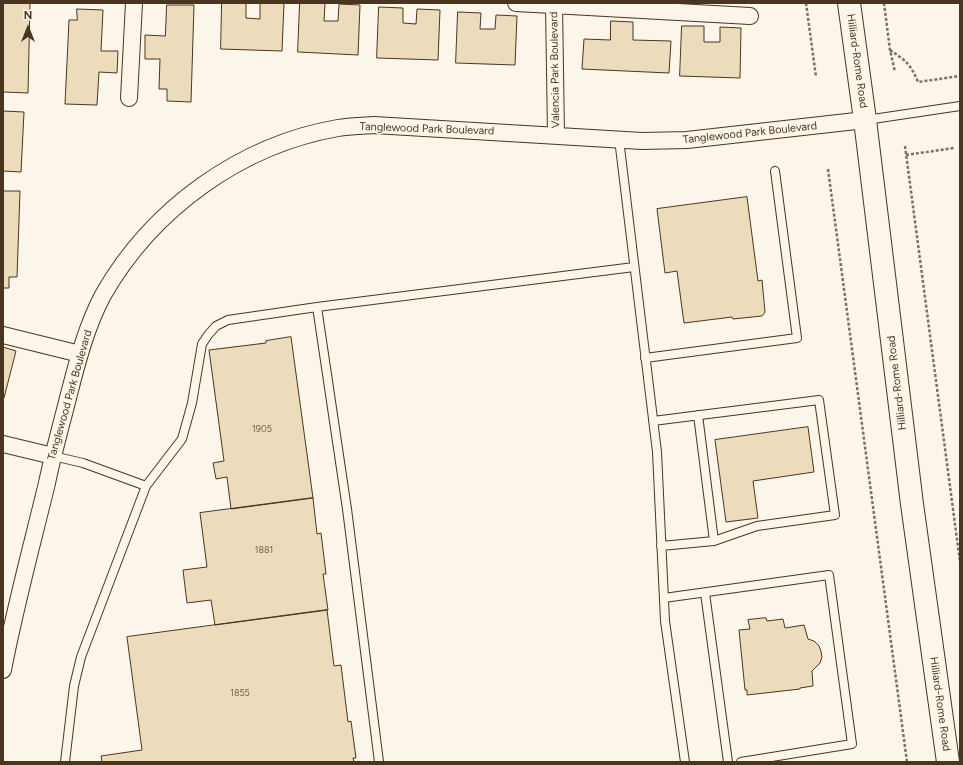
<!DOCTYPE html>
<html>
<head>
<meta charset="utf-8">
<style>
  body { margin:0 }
  #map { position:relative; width:963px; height:765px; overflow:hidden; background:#fbf6e9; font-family:Figtree,sans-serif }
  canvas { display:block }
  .frame { position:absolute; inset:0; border:4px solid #4a3520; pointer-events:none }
  .north { position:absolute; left:8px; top:8px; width:40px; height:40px; -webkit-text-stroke:3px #fbf6e9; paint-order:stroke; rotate:0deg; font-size:11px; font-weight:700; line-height:16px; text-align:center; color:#4a3520 }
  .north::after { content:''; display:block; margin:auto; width:14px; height:18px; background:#4a3520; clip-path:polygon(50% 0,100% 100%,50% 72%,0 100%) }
</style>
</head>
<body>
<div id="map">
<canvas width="963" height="765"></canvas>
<div class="frame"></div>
<div class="north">N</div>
</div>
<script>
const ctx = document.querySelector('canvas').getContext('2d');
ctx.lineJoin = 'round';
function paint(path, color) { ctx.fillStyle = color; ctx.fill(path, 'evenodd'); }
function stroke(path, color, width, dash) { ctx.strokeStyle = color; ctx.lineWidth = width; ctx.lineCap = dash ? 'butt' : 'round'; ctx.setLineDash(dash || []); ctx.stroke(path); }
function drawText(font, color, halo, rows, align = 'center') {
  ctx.font = font + ' Figtree,sans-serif'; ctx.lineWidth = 3; ctx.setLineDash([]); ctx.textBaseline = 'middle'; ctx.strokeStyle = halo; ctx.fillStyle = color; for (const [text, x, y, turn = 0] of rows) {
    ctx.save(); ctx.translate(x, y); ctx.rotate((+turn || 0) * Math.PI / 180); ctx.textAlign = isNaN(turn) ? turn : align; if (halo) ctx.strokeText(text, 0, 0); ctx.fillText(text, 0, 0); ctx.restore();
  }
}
const building = new Path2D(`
  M3,3H30L28,93L3,92Z
  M222,3H246V18L260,19V3H284L282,51L221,49Z
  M300,3H325L324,21H338L339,4L360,5L358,55L298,52Z
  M167,5H194L191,102L167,101V89H159L160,59H145V35L165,36Z
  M379,7L403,8V23L416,24L417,9L440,10L438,60L377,58Z
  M77,9L103,10L101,51H118L117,73L99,72L97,105L65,104L69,20H77Z
  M458,12L481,13L480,29H495L496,15L517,16L515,65L456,63Z
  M611,21L633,22V40L671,41L669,73L582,69L584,39L610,40Z
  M682,26H704V42H720V27L741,28L740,78L680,76Z
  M3,111L24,112L21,172L3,171Z
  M3,191H20L17,277H9V288H3Z
  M747,197L758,281L762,280L765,312L762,316L733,319L732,317L684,323L677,271L665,273L657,209Z
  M291,337L313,498L231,509L227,477L216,479L213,463L224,461L209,350L266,343V341Z
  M3,347L16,351L4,398L3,397Z
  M808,427L814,472L753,481L758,518L726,522L715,440Z
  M313,498L317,534L321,533L326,574H323L328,610L215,625L211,600L187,603L183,570L207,567L200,513Z
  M327,610L334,666L341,665L348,722L351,721L356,758H353L354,762H102L101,756L142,750L127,637Z
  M766,618L767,621L783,619L785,628L804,625L808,639L814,641L819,646L821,651L822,657L820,663L812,671L813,686L800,688V689L747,695V690H745L739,630L750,629L748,620Z`);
paint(building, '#ecdcbc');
stroke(building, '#4a3520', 1);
const lane = new Path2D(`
  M866,120L960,106
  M619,139L657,452L665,621L685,762
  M645,358L797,338L775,171
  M698,415L714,541
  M653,421L819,400L835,515L757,526L714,541L661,546
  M53,456L83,463L146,486
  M705,593L728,762
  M664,598L829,575L852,744L741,762
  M65,762L74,686L81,657L146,486L182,439L192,403L202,344L208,335L216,326L228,320L317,307
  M379,762L347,509L317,307L634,267`);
const street = new Path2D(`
  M516,3L750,16
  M554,5L556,135
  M129,98L134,3
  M3,335L80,354
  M3,444L53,456
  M3,670C15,607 32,545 47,483C53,454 61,426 68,398C77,363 86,327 103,295C152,209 240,145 338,128C350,126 362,126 374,125L642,141L687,140L865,120`);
const primary = new Path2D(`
  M849,3L865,120L912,504L948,762`);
stroke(lane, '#4a3520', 10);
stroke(street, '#4a3520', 18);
stroke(primary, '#4a3520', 24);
stroke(new Path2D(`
  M806,3L816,77
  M884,3L890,50L895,72
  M890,50C906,61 910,63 918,82L960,76
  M905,146L960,562
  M906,155L954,148
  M828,169L907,762`), '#7f6f5c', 2.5, [3, 2]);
stroke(lane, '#fbf6e9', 8);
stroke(street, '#fbf6e9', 16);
stroke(primary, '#fbf6e9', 22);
drawText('9px', '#725f47', null, [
  ["1905",262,429],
  ["1881",264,550],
  ["1855",240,693]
]);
drawText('11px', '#4a3520', '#fbf6e9', [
  ["Hilliard-Rome Road",857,61,82],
  ["Valencia Park Boulevard",555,70,-91],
  ["Tanglewood Park Boulevard",427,129,2],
  ["Tanglewood Park Boulevard",750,133,-6],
  ["Hilliard-Rome Road",897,383,-97],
  ["Tanglewood Park Boulevard",70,395,-74],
  ["Hilliard-Rome Road",940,704,82]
]);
</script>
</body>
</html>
